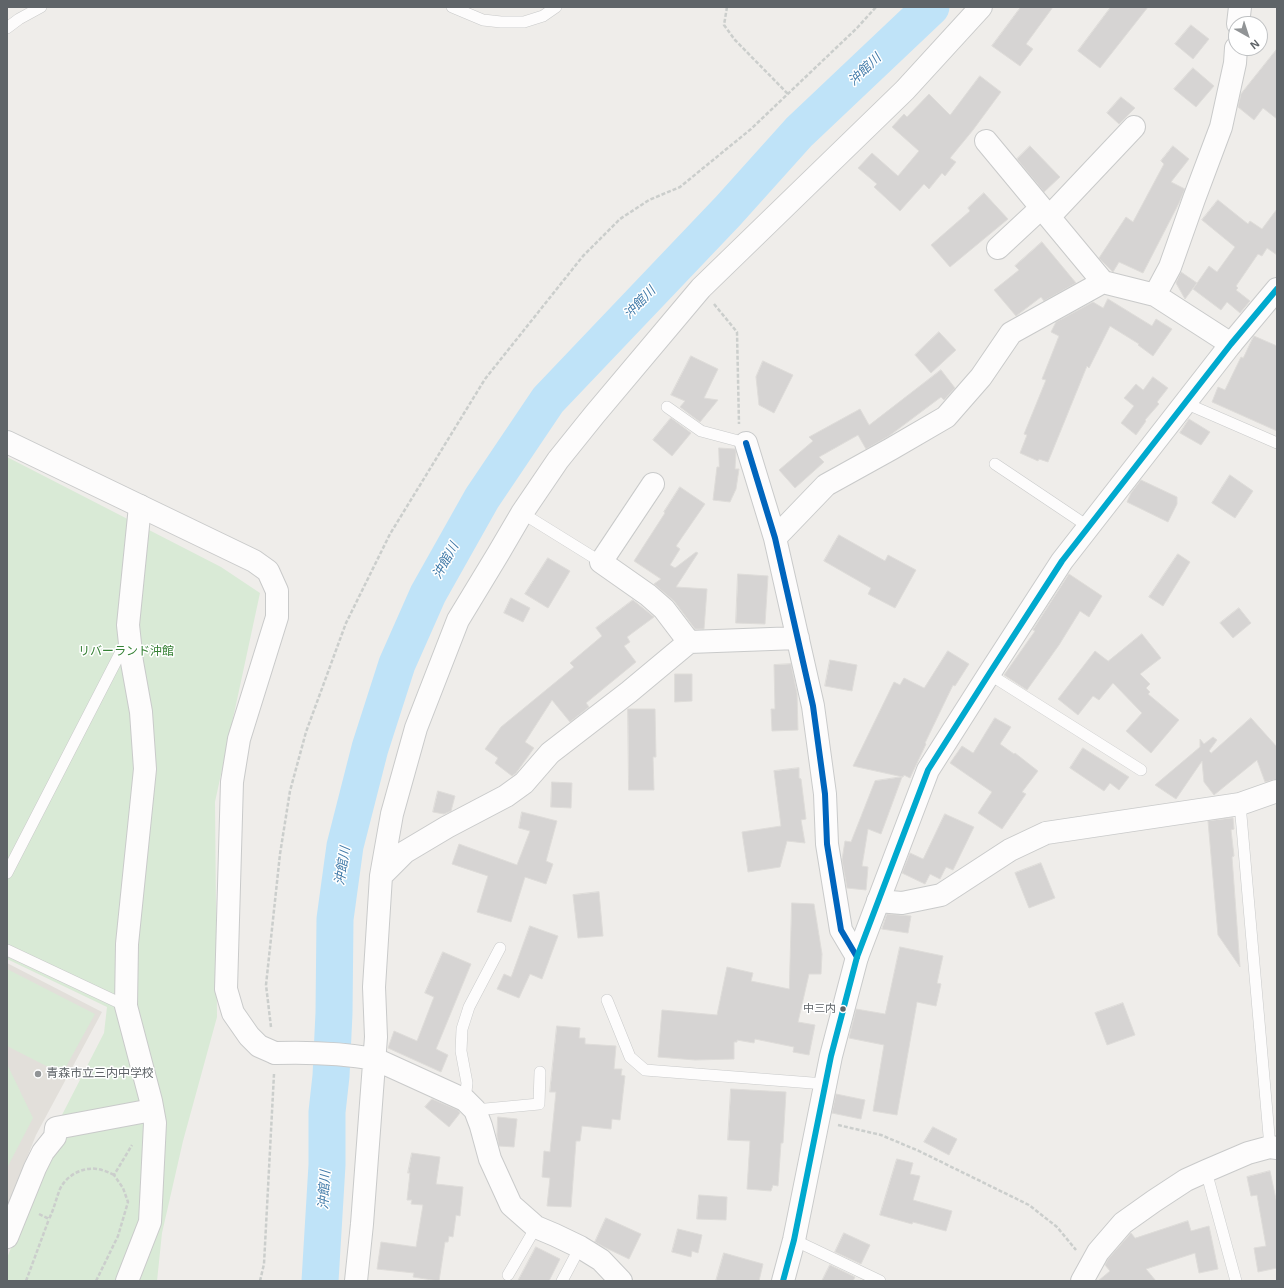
<!DOCTYPE html>
<html>
<head>
<meta charset="utf-8">
<style>
  body { margin:0 }
  #map { position:relative; width:1284px; height:1288px; overflow:hidden; background:#efedea; font-family:Arial,sans-serif }
  canvas { display:block }
  .frame { position:absolute; inset:0; border:8px solid #5f6468; pointer-events:none }
  .north { position:absolute; left:1228px; top:16px; width:40px; height:40px; box-sizing:border-box; background:#fff; border:1px solid #bfc1c3; border-radius:50%; rotate:141deg; font-size:11px; font-weight:700; line-height:16px; text-align:center; color:#5f6468 }
  .north::after { content:''; display:block; margin:auto; width:14px; height:18px; background:#919496; clip-path:polygon(50% 0,100% 100%,50% 72%,0 100%) }
</style>
</head>
<body>
<div id="map">
<canvas width="1284" height="1288"></canvas>
<div class="frame"></div>
<div class="north">N</div>
</div>
<script>
const ctx = document.querySelector('canvas').getContext('2d');
ctx.lineJoin = 'round';
function paint(path, color) { ctx.fillStyle = color; ctx.fill(path, 'evenodd'); }
function stroke(path, color, width, dash) { ctx.strokeStyle = color; ctx.lineWidth = width; ctx.lineCap = dash ? 'butt' : 'round'; ctx.setLineDash(dash || []); ctx.stroke(path); }
function drawText(font, color, halo, rows, align = 'center') {
  ctx.font = font + ' Arial,"Noto Sans JP",sans-serif'; ctx.lineWidth = 3; ctx.setLineDash([]); ctx.textBaseline = 'middle'; ctx.strokeStyle = halo; ctx.fillStyle = color; for (const [text, x, y, turn = 0] of rows) {
    ctx.save(); ctx.translate(x, y); ctx.rotate((+turn || 0) * Math.PI / 180); ctx.textAlign = isNaN(turn) ? turn : align; if (halo) ctx.strokeText(text, 0, 0); ctx.fillText(text, 0, 0); ctx.restore();
  }
}
paint(new Path2D(`
  M7,963L102,1012L36,1135L7,1208Z`), '#e2dfda');
paint(new Path2D(`
  M7,457L221,567L260,593L215,802L217,1017L183,1141L162,1233L157,1281H7V1258L45,1163L43,1152L104,1033L107,1007L7,959Z
  M7,969L95,1014L62,1074L7,1046Z
  M7,1064L33,1118L7,1168Z`), '#d9ead6');
stroke(new Path2D(`
  M320,1281L327,1165V1112L331,1076L334,1013L335,919L345,846L370,748L397,664L428,594L482,498L548,400L728,211L799,132L931,7`), '#bfe3f8', 37);
const building = new Path2D(`
  M1021,7H1053L1026,44L1033,49L1020,66L992,46Z
  M1111,7H1148L1100,68L1078,51Z
  M1191,25L1209,39L1193,59L1175,44Z
  M1277,49V119L1263,108L1254,120L1238,107L1241,94Z
  M1193,68L1214,86L1196,107L1174,89Z
  M980,76L1001,92L973,130L950,158L956,162L945,176L942,173L929,189L924,184L900,211L874,187L877,184L858,168L872,153L898,176L919,151L892,127L904,114L907,117L929,94L950,115Z
  M1121,97L1135,108L1119,124L1107,113Z
  M1030,146L1060,177L1044,192L1017,159Z
  M1173,146L1189,159L1171,182L1185,189L1179,203L1143,273L1119,262L1113,272L1099,258L1126,217L1133,222L1164,164L1161,161Z
  M984,193L1008,219L950,267L931,245L970,211L968,208Z
  M1218,200L1248,224L1250,221L1262,229L1277,209V255L1267,248L1262,256L1258,254L1236,286L1238,288L1236,290L1250,301L1240,313L1227,302L1221,310L1193,289L1209,266L1217,272L1235,247L1202,220Z
  M1042,242L1076,283L1044,301L1041,297L1016,316L994,290L1019,270L1015,266Z
  M1181,272L1197,283L1185,299L1176,283Z
  M1108,299L1152,326L1156,319L1172,329L1153,356L1138,345L1139,344L1110,326L1089,368L1087,366L1048,462L1039,459L1038,461L1020,453L1027,435L1024,434L1046,380L1042,379L1059,336L1051,332L1056,322L1093,302L1103,308Z
  M939,332L956,350L931,373L915,355Z
  M1254,336L1277,346V431L1212,402L1218,387L1225,390L1241,357L1243,358Z
  M691,356L718,369L704,398L718,400L700,422L680,407L685,401L671,395Z
  M763,361L793,375L774,413L759,405L756,377Z
  M941,370L955,388L944,400L941,397L889,436L866,449L858,435L819,457L824,462L795,488L779,470L813,441L809,437L860,409L869,425Z
  M1153,377L1168,388L1157,402L1159,404L1145,420L1146,421L1136,435L1121,423L1134,406L1124,398L1136,384L1143,390Z
  M671,418L691,433L672,456L653,440Z
  M1189,419L1210,432L1201,445L1180,433Z
  M719,448L735,449L736,452L735,469H739L736,489L730,502L713,500L717,467H719Z
  M1230,475L1253,491L1235,518L1212,503Z
  M1141,480L1177,497V504L1168,522L1127,502L1131,493Z
  M680,487L705,504L676,546L680,549L670,565L675,568L696,552L698,553L676,587L707,589L704,629H695L674,601L654,584L661,579L634,561L665,513L664,512Z
  M839,535L885,561L888,555L916,570L895,608L868,594L871,588L824,561Z
  M1178,554L1190,562L1163,606L1149,597Z
  M548,558L570,571L548,608L525,594Z
  M738,574L768,576L765,624L736,623Z
  M1069,574L1102,596L1089,617L1080,611L1059,645L1027,690L1004,675L1035,631L1033,630Z
  M511,598L530,608L523,622L504,613Z
  M633,600L654,617L627,637L630,642L624,646L636,662L586,703L589,707L570,722L552,700L525,742L534,748L516,773L512,776L495,763L498,758L485,749L501,727L574,667L570,663L602,636L596,628Z
  M1239,608L1251,623L1233,638L1220,623Z
  M1142,634L1161,658L1140,674L1150,684L1146,688L1150,692L1148,694L1179,720L1151,753L1126,731L1142,713L1113,683L1099,700L1093,696L1078,715L1058,699L1095,651L1108,661Z
  M948,651L969,664L955,686L953,685L925,743L926,744L910,778L904,775L903,777L853,766L894,682L900,685L904,678L924,688Z
  M830,660L857,665L852,691L825,686Z
  M791,664L797,693L798,730L772,731L771,709H775L774,665Z
  M675,674H692V701L675,702Z
  M628,709H655L656,757H653L654,790H629Z
  M995,718L1011,727L1000,744L1014,754L1015,753L1038,771L1022,792L1026,794L1002,829L978,813L992,792L950,763L962,746L973,753Z
  M1251,718L1277,747V779L1265,782L1257,760L1214,795L1204,782L1202,761L1176,799L1155,785L1200,747V739L1204,744L1213,737L1217,740L1209,751L1211,753Z
  M1083,748L1129,777L1119,790L1110,783L1104,791L1070,768Z
  M799,768V778L801,779L806,819L801,820L805,843L787,841L780,867L748,872L742,832L781,826L774,771Z
  M902,777L881,834L868,829L862,866L868,867L866,890L847,888L842,860L845,841L851,842L875,781Z
  M552,782L572,783L571,808L551,807Z
  M438,791L455,796L451,811L444,814L433,812Z
  M522,812L557,821L546,861L553,864L546,884L525,877L511,922L477,912L488,876L452,864L459,844L517,865L530,831L519,828Z
  M945,814L974,827L953,870L946,867L940,879L930,874L925,884L902,873L910,853L923,859Z
  M1233,818L1234,829L1231,830L1234,856L1232,857L1240,967L1218,935L1208,821Z
  M1041,863L1055,898L1029,908L1015,873Z
  M599,892L603,936L578,938L573,895Z
  M792,903L814,904L822,954L821,974H809L798,1022L815,1025L809,1055L793,1052L794,1047L755,1039L754,1043L737,1040V1042H734V1059L695,1060L658,1057L662,1010L717,1015L727,967L753,973L751,981L789,989Z
  M887,914L911,916L908,933L882,929Z
  M530,926L558,936L542,979L530,974L519,998L497,989L504,974L511,977Z
  M900,947L943,956L937,983L941,984L936,1006L917,1002L897,1115L873,1111L884,1045L849,1038L856,1009L885,1014Z
  M443,952L471,964L436,1049L448,1055L441,1072L388,1048L394,1031L417,1041L434,997L425,993Z
  M1123,1003L1135,1035L1107,1045L1095,1013Z
  M557,1026L580,1028L579,1038H585V1044L616,1046L614,1069H622L621,1075L625,1076L620,1120L612,1119L611,1129L582,1126L580,1141H576L571,1207L547,1206L550,1178L542,1177L544,1151L550,1152L556,1092H550Z
  M731,1089L786,1092L783,1143H781L778,1186L773,1185L771,1191L747,1189L750,1141L728,1140Z
  M836,1094L865,1100L861,1119L832,1113Z
  M432,1099L458,1110L460,1113L449,1127L425,1107Z
  M498,1117L517,1119L514,1147L499,1146L497,1136Z
  M933,1127L957,1139L949,1155L924,1142Z
  M412,1153L440,1157L436,1184L463,1187L460,1216L456,1215L453,1237L449,1236L448,1242H445L439,1281L413,1277L414,1273L377,1269L381,1242L416,1247L423,1205L411,1204L412,1200H407L410,1173H408Z
  M897,1159L913,1163L910,1174L920,1176L913,1200L952,1211L946,1231L913,1222L912,1224L880,1215Z
  M1270,1171L1277,1204V1268L1258,1272L1254,1248L1266,1246L1257,1195L1251,1196L1247,1177Z
  M699,1195L727,1197L726,1220L697,1219Z
  M606,1218L641,1234L629,1259L604,1247L595,1242Z
  M1188,1221L1191,1231L1209,1226L1218,1269L1199,1273L1195,1253L1146,1269L1156,1281H1098L1110,1271L1105,1265L1108,1259L1131,1233L1135,1238Z
  M678,1229L702,1235L698,1253L692,1251L691,1257L672,1252Z
  M844,1233L870,1245L861,1264L835,1252Z
  M536,1247L560,1259L549,1281H518Z
  M724,1253L763,1264L759,1281H716Z
  M830,1265L855,1277L853,1281H822Z`);
paint(building, '#d6d4d3');
stroke(building, '#dedcd9', 1);
const service = new Path2D(`
  M452,7L483,20L501,22H524L543,16L556,7
  M7,28L19,19L41,7
  M1185,403L1277,443
  M667,407L701,431L746,443
  M995,464L1089,527
  M522,513L601,562
  M989,674L1141,770
  M1240,804L1270,1147
  M7,873L127,640
  M7,950L126,1006
  M607,1000L630,1057L645,1070L825,1084
  M465,1100L467,1083L461,1051L462,1029L469,1007L500,948
  M475,1110L539,1104L540,1072
  M1206,1171L1236,1281
  M794,1240L880,1281
  M508,1275L536,1227
  M562,1281L580,1247`);
const minor = new Path2D(`
  M1238,24L1240,7
  M986,141L1103,282L1155,295
  M1049,217L1134,127
  M998,248L1041,208
  M1231,344L1155,295L1170,267L1194,199L1221,127L1235,63L1236,48
  M746,443L775,538L813,706L825,794L827,844L841,930L857,957
  M653,484L601,562L648,595L664,609L689,642L798,638
  M775,538L826,485L891,449L946,417L981,377L1011,333L1103,282
  M381,876L405,852L447,827L506,796L524,783L550,753L629,692L689,642
  M878,901L902,903L941,895L1010,850L1046,833L1240,804L1277,791
  M275,1053C308,1052 342,1053 375,1059L465,1100L475,1110L481,1126L490,1159L511,1205L536,1227L555,1235L580,1247L601,1260L621,1281
  M7,1237L35,1168L43,1152L55,1137L56,1128L152,1110
  M127,1281L150,1222L155,1123L151,1101L126,1006L127,944L145,769L141,712L132,662L128,625L140,506
  M356,1281L362,1224L376,1037L374,987L381,876L392,814L416,728L458,620L498,554L522,513L558,460L595,414L701,288L905,90L981,7
  M1082,1281L1098,1252L1123,1223L1154,1201L1186,1180L1206,1171L1248,1153L1270,1147L1277,1148`);
const tertiary = new Path2D(`
  M7,442L254,561L268,571L277,591V617L239,739L232,782L226,989L233,1013L249,1036L259,1046L275,1053
  M783,1281L794,1240L831,1056L857,957L928,770L989,674L1062,561L1231,344L1277,289`);
stroke(service, '#c9caca', 12);
stroke(minor, '#c9caca', 24);
stroke(tertiary, '#c9caca', 24);
stroke(new Path2D(`
  M727,7L724,25L735,40L789,95
  M714,304L737,332L739,424
  M271,1027L266,985L280,854L290,791L306,732L346,623L390,534L485,379L583,256L620,219L649,200L680,187L751,129L857,28L876,7
  M838,1125L881,1135L919,1151L1029,1205L1057,1227L1076,1250
  M39,1214L49,1219C54,1209 56,1199 60,1189C67,1174 86,1165 102,1170C106,1171 110,1173 114,1175
  M26,1281L49,1219
  M96,1281L118,1236L128,1202L123,1188L114,1175L132,1145
  M260,1281L264,1264L274,1074`), '#cbcecc', 2.5, [4, 2]);
stroke(service, '#fdfcfc', 11);
stroke(minor, '#fdfcfc', 22);
stroke(tertiary, '#fdfcfc', 22);
stroke(new Path2D(`
  M746,443L775,538L813,706L825,794L827,844L841,930L857,957`), '#0065bd', 6);
stroke(new Path2D(`
  M783,1281L794,1240L831,1056L857,957L928,770L989,674L1062,561L1231,344L1277,289`), '#00a9ce', 6);
for (const [x, y, r, color] of [
  [843,1009,3.5,"#5f6468"],
  [38,1074,4,"#919496"]
]) { const dot = new Path2D(); dot.arc(x, y, r, 0, 2 * Math.PI); ctx.fillStyle = color; ctx.fill(dot); stroke(dot, '#fff', 1.5); }
drawText('11px', '#5f6468', '#fff', [
  ["中三内",836,1009]
], 'right');
drawText('12px', '#368135', '#fff', [
  ["リバーランド沖館",126,652]
]);
drawText('12px', '#5f6468', '#fff', [
  ["青森市立三内中学校",46,1074]
], 'left');
drawText('italic 13px', '#427ba9', '#fff', [
  ["沖館川",865,70,-44],
  ["沖館川",640,303,-46],
  ["沖館川",446,561,-61],
  ["沖館川",343,866,-81],
  ["沖館川",325,1190,-87]
]);
</script>
</body>
</html>
